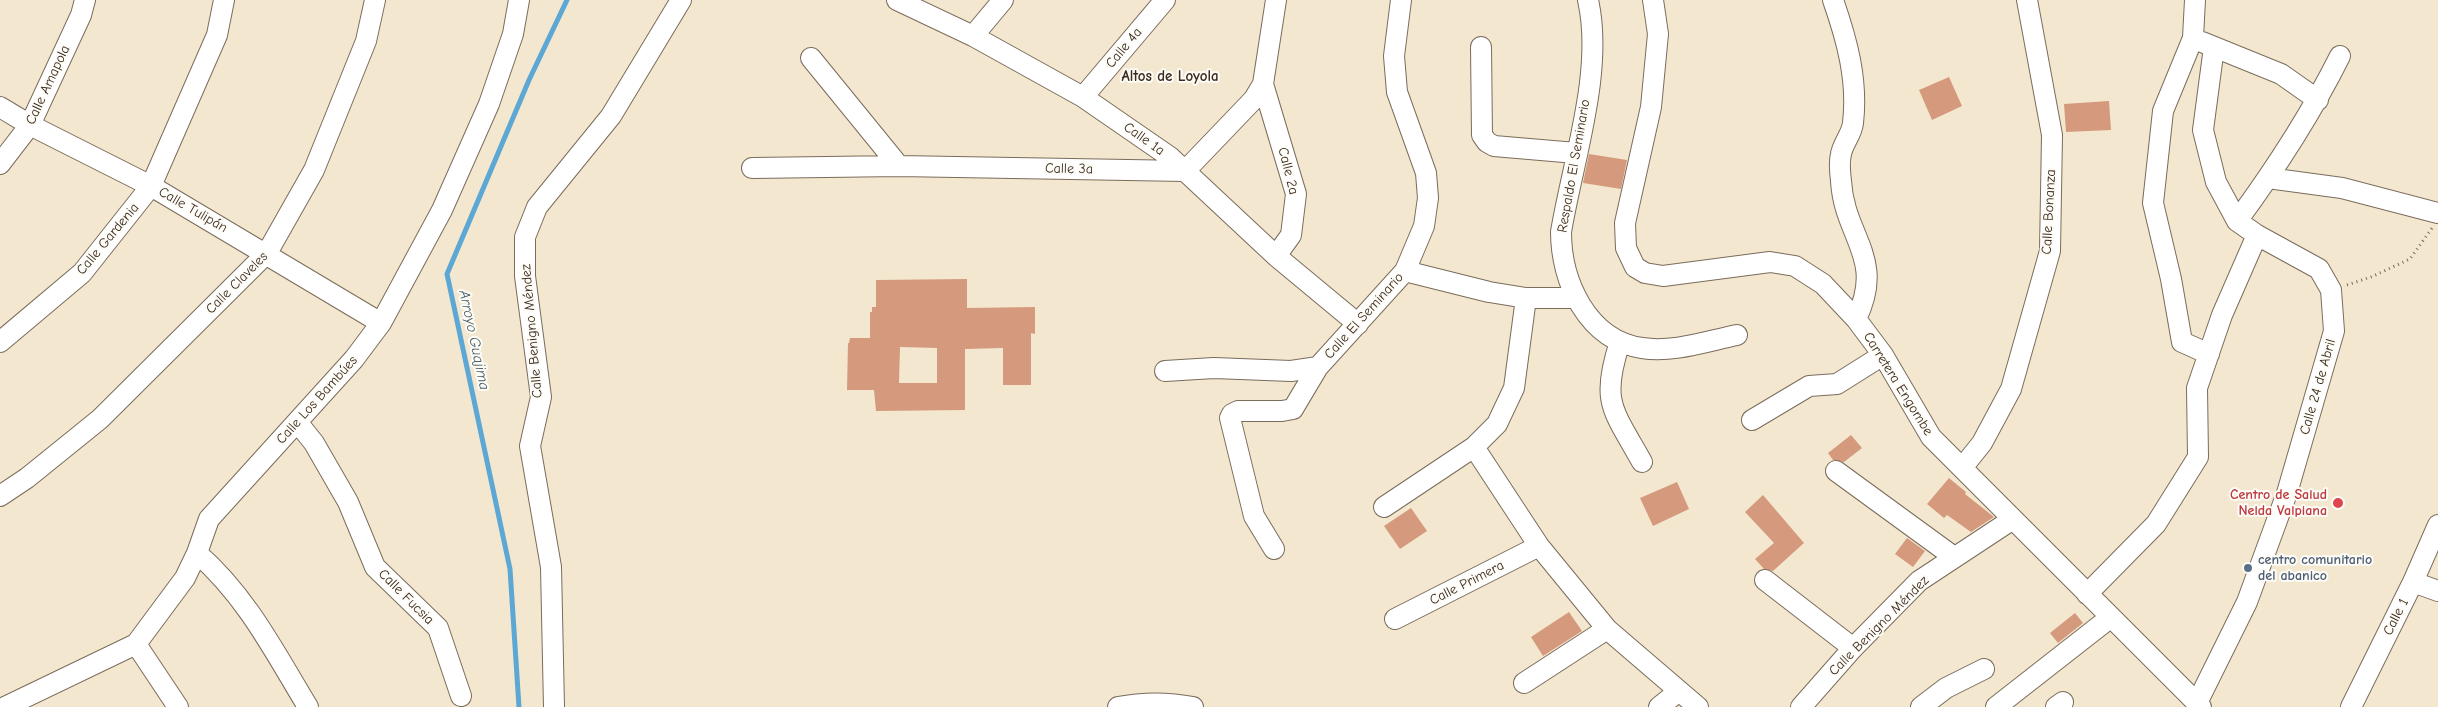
<!DOCTYPE html>
<html>
<head>
<meta charset="utf-8">
<style>
  body { margin:0 }
  canvas { display:block; background:#f3e7cf }
</style>
</head>
<body>
<canvas width="2438" height="707"></canvas>
<script>
const ctx = document.querySelector('canvas').getContext('2d');
ctx.lineJoin = 'round';
function stroke(path, color, width, dash) { ctx.strokeStyle = color; ctx.lineWidth = width; ctx.lineCap = dash ? 'butt' : 'round'; ctx.setLineDash(dash || []); ctx.stroke(path); }
function paint(path, color) { ctx.fillStyle = color; ctx.fill(path, 'evenodd'); }
function drawText(font, color, halo, rows, align = 'center') {
  ctx.font = font + ' "Comic Neue",sans-serif'; ctx.lineWidth = 4; ctx.setLineDash([]); ctx.textBaseline = 'middle'; ctx.strokeStyle = halo; ctx.fillStyle = color; for (const [text, x, y, turn = 0] of rows) {
    ctx.save(); ctx.translate(x, y); ctx.rotate((+turn || 0) * Math.PI / 180); ctx.textAlign = isNaN(turn) ? turn : align; if (halo) ctx.strokeText(text, 0, 0); ctx.fillText(text, 0, 0); ctx.restore();
  }
}
stroke(new Path2D(`
  M519,707L510,569L447,274L529,80L567,0`), '#5da7d5', 5);
paint(new Path2D(`
  M1949,77L1962,106L1932,120L1919,90Z
  M2109,101L2111,130L2066,132L2064,104Z
  M1589,154L1627,160L1621,189L1583,183Z
  M967,279V308L1035,307V334L1031,333V385H1003V348L965,349V410L876,411L874,390H847L848,343H849L850,338H870V312H872V307H876V280ZM900,347L937,348V383H899Z
  M1851,435L1862,448L1844,462L1833,460L1828,453Z
  M1949,478L1966,492L1965,494L1994,517L1971,532L1947,515L1944,518L1927,504Z
  M1677,482L1689,509L1653,526L1640,498Z
  M1763,495L1804,543L1773,571L1764,569L1755,559L1774,543L1745,512Z
  M1411,508L1427,531L1400,549L1384,526Z
  M1907,538L1925,551L1913,567L1895,554Z
  M1569,612L1582,631L1543,656L1531,637Z
  M2075,613L2083,623L2058,643L2050,633Z`), '#d59a7d');
const minor = new Path2D(`
  M897,0L973,36L1083,97L1170,157L1276,256L1358,324
  M1588,0C1604,71 1573,160 1561,232C1561,281 1587,340 1642,348C1673,353 1707,341 1737,335
  M1653,0L1658,34L1651,107L1625,223L1626,248L1635,267L1645,273L1663,276L1770,262L1795,266L1823,284L1856,319L1883,355L1931,437L2201,707
  M1833,0C1847,40 1858,80 1853,123C1852,134 1843,143 1841,154C1839,162 1840,173 1841,181C1844,237 1886,258 1856,319
  M2195,0L2193,38L2163,111L2153,203L2171,279L2182,342L2209,354
  M973,36L1003,0
  M2202,42L2281,74L2318,100
  M1481,47L1482,135L1487,142L1494,146L1576,153
  M811,58L899,166
  M1263,84L1296,194L1291,235L1276,256
  M1083,97L1165,0
  M0,107L30,125L151,186L381,323
  M0,164L30,125L81,15L85,0
  M752,168L899,166L1185,171L1254,99L1263,84L1276,0
  M2268,178L2342,188L2438,213
  M2237,221C2276,168 2311,114 2340,56
  M1405,271L1489,292L1526,298H1575
  M0,342L82,273L151,186L217,35L224,0
  M1620,342C1600,402 1613,410 1642,462
  M1165,371L1214,368L1291,371L1318,367L1405,271L1424,226L1428,198L1426,173L1397,92L1394,56L1401,0
  M1752,420L1809,386L1837,384L1883,355
  M298,423L314,443L348,502L375,567L438,628L461,696
  M1474,447L1539,546L1607,629L1698,707
  M1962,468L1982,443L2011,389L2050,251L2052,135L2027,0
  M1836,471L1954,557
  M0,496L27,478L100,419L267,253L314,170L366,41L375,0
  M1384,507L1474,447L1497,424L1514,388L1526,298
  M1274,549L1254,516L1230,418L1232,414L1238,411H1282L1293,409L1318,367
  M197,553C247,597 274,651 308,707
  M1765,580L1853,648
  M2413,582L2438,591
  M2087,594L2156,524L2198,457L2197,388L2222,315L2257,235
  M1395,619L1539,546
  M136,644L178,707
  M1524,683L1607,629
  M2197,703L2247,602L2287,493L2334,331L2331,290L2319,269L2257,235L2237,221L2216,182L2203,130L2214,47
  M5,707L136,644L185,578L197,553L209,519L354,359L381,323L442,210L489,104L513,34L519,0
  M554,707L551,567L530,446L541,397L525,276V237L537,207L611,116L681,0
  M1118,707C1144,702 1167,702 1193,707
  M1659,707L1679,691
  M1801,707L1853,648L1919,581L2013,519
  M1921,707L1946,688L1984,669
  M1996,707L2111,617
  M2056,707L2063,702
  M2351,707L2413,582L2438,525`);
stroke(minor, '#7b6c5c', 22);
stroke(new Path2D(`
  M2347,285L2371,277L2410,259L2432,228`), '#7b6c5c', 3, [1, 4]);
stroke(minor, '#fff', 20);
for (const [x, y, r, color] of [
  [2338,503,6,"#e0444e"],
  [2248,568,5,"#5c6f8a"]
]) { const dot = new Path2D(); dot.arc(x, y, r, 0, 2 * Math.PI); ctx.fillStyle = color; ctx.fill(dot); stroke(dot, '#fdfcf7', 2); }
drawText('14px', '#3b2a1e', '#fdfcf7', [
  ["Calle 4a",1124,48,-50],
  ["Calle Amapola",48,85,-65],
  ["Calle 1a",1144,139,35],
  ["Respaldo El Seminario",1574,166,-80],
  ["Calle 3a",1069,169,1],
  ["Calle 2a",1288,171,76],
  ["Calle Tulipán",193,210,30],
  ["Calle Bonanza",2049,212,-87],
  ["Calle Gardenia",108,239,-50],
  ["Calle Claveles",237,283,-45],
  ["Calle El Seminario",1364,316,-48],
  ["Calle Benigno Méndez",532,331,-95],
  ["Carretera Engombe",1898,384,58],
  ["Calle 24 de Abril",2318,387,-74],
  ["Calle Los Bambúes",317,400,-48],
  ["Calle Primera",1467,583,-27],
  ["Calle Fucsia",406,597,45],
  ["Calle 1",2396,617,-63],
  ["Calle Benigno Méndez",1879,626,-45]
]);
drawText('bold 14px', '#be3a42', '#fdfcf7', [
  ["Centro de Salud",2327,495],
  ["Nelda Valpiana",2327,511]
], 'right');
drawText('bold 14px', '#4e5e75', '#fdfcf7', [
  ["centro comunitario",2258,560],
  ["del abanico",2258,576]
], 'left');
drawText('bold 15px', '#3b2a1e', '#fdfcf7', [
  ["Altos de Loyola",1170,77]
]);
drawText('italic 15px', '#495c67', '#fdfcf7', [
  ["Arroyo Guajima",474,340,78]
]);
</script>
</body>
</html>
